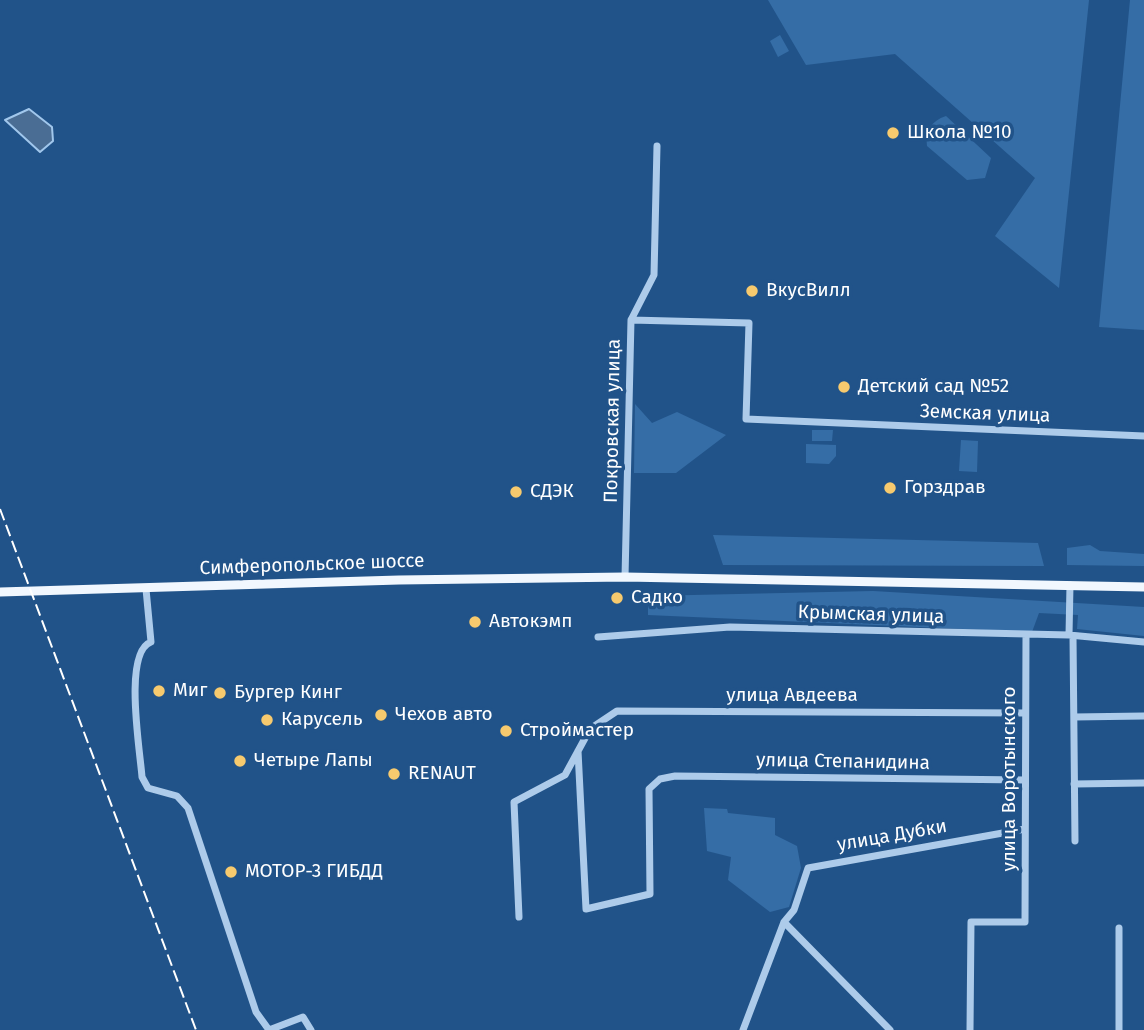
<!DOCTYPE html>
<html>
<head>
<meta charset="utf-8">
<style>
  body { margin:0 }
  canvas { display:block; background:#215389 }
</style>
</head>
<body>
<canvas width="1144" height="1030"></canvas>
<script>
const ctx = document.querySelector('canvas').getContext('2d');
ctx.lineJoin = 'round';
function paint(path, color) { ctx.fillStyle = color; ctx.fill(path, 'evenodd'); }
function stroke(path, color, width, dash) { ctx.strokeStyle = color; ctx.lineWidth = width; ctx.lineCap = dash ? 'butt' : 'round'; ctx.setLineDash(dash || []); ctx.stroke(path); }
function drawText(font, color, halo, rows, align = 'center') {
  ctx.font = font + ' "Fira Sans",sans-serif'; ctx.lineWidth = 7; ctx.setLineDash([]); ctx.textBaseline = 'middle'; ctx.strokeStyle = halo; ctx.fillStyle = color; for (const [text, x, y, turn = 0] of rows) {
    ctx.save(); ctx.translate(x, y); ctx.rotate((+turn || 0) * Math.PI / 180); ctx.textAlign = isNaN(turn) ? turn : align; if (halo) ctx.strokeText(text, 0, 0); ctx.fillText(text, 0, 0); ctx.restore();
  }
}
paint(new Path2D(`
  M768,0H1089L1059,288L995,236L1035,178L895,54L806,65Z
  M1130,0H1144V330L1099,327Z
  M780,35L789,51L778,57L770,41Z
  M946,116L991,158L985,178L967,180L927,146C925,131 931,121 946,116Z
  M635,404L652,423L677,412L726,435L676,473H634Z
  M812,430H833L832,441H812Z
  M961,440L978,441L977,472L959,471Z
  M806,444L836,445V456L829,464L806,463Z
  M713,535L1038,543L1044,566L723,565Z
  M1090,545L1100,551L1144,554V566L1067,565V548Z
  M873,591L1144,607V636L1077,629L1078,615L1039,613L1032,632L648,615V596Z
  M704,808L727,809L728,813L775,818V835L797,846L801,868L789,907L770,912L728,880L731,857L707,851Z`), '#356da6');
const water = new Path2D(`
  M29,109L52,127L53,141L40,152L5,120Z`);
paint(water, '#4a6d94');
stroke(water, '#a1c7ec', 2);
stroke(new Path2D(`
  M631,320L749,323L746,419L1144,436
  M625,577L631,320L654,275L657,146
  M146,589L151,642C123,652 140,750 142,777L148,788L177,796L188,808L256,1012L269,1030L303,1017L311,1030
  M1069,635L1070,585
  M1073,636L1075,841
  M598,637L730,627L1069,635L1144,642
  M1074,717L1144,716
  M578,751L586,909L650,894L649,789L660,779L675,776L1025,780
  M1074,784L1144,783
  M519,917L514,802L565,775L590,729L617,711L1025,713
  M784,922L890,1030
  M743,1030L784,922L794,910L808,868L1025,829
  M970,1030L971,922H1025L1026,635
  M1119,1030V928`), '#adcbea', 7);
stroke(new Path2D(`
  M0,592L399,580L625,577L1144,587`), '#f1f7fe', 9);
stroke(new Path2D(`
  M0,509L196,1030`), '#fff', 2, [12, 5]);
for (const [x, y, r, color] of [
  [893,133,7,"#f7ca6e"],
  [752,291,7,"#f7ca6e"],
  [844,387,7,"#f7ca6e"],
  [890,488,7,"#f7ca6e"],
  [516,492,7,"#f7ca6e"],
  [617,598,7,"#f7ca6e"],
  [475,622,7,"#f7ca6e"],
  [159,691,7,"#f7ca6e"],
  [220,693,7,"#f7ca6e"],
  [381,715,7,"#f7ca6e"],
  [267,720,7,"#f7ca6e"],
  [506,731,7,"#f7ca6e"],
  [240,761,7,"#f7ca6e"],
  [394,774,7,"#f7ca6e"],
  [231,872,7,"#f7ca6e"]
]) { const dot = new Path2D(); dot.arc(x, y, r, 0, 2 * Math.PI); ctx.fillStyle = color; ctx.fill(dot); stroke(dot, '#215389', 2.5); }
drawText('19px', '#fff', '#215389', [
  ["Школа №10",907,133],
  ["ВкусВилл",766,291],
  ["Детский сад №52",858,387],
  ["Горздрав",904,488],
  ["СДЭК",530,492],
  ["Садко",631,598],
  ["Автокэмп",489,622],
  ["Миг",173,691],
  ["Бургер Кинг",234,693],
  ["Чехов авто",395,715],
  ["Карусель",281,720],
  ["Строймастер",520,731],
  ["Четыре Лапы",254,761],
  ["RENAUT",408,774],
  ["МОТОР-3 ГИБДД",245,872]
], 'left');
drawText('19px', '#fff', '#215389', [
  ["Земская улица",985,414,2],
  ["Покровская улица",613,421,-89],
  ["Симферопольское шоссе",312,565,-2],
  ["Крымская улица",871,615,2],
  ["улица Авдеева",792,696],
  ["улица Степанидина",843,762,1],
  ["улица Воротынского",1010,779,-90],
  ["улица Дубки",892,836,-10]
]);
</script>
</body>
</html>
